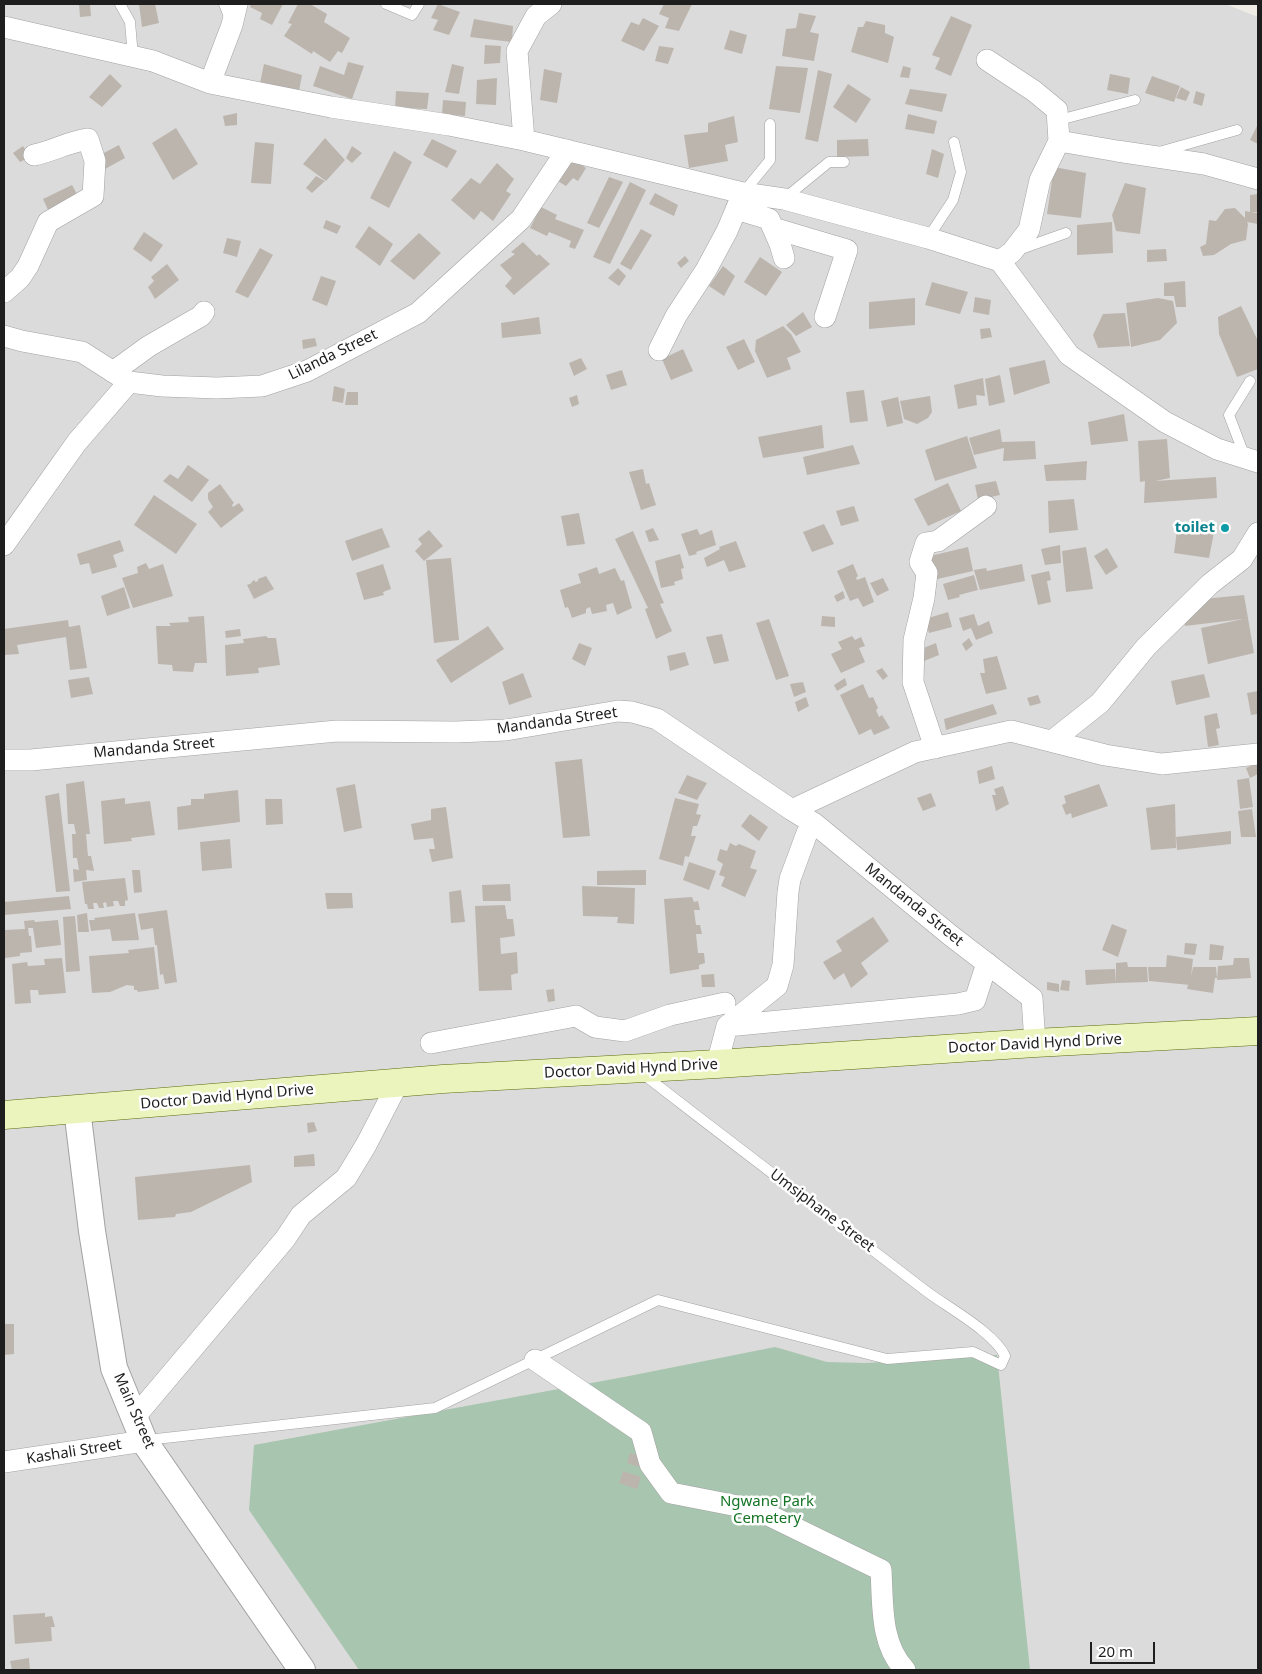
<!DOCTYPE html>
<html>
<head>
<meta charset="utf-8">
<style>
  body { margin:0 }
  #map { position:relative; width:1262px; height:1674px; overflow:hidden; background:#eeece5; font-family:"Noto Sans",sans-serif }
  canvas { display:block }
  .frame { position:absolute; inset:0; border:5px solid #1e1e1e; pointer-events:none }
  .scale { position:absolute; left:1090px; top:1642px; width:65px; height:22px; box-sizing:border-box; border:2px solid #1e1e1e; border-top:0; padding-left:6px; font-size:15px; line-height:18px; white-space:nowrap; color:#1e1e1e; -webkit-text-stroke:4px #fff; paint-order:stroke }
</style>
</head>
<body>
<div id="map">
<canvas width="1262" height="1674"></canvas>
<div class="frame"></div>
<div class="scale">20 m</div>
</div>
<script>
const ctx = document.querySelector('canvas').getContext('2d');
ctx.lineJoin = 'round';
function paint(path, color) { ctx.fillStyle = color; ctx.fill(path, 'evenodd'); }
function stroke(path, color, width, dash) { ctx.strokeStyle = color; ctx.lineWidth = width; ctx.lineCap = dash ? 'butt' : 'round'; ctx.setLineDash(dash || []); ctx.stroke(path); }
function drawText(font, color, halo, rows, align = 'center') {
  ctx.font = font + ' "Noto Sans",sans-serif'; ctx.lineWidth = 5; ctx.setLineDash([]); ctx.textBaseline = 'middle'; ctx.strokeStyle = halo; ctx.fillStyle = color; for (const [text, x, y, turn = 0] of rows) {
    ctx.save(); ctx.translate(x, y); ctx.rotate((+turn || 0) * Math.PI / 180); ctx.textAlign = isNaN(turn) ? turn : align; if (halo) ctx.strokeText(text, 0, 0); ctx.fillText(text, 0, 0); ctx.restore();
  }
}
paint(new Path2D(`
  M4,4H1225L1258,17V1670H4Z`), '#dcdbdb');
paint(new Path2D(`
  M775,1347L827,1362L866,1363L997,1355L1030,1670H359L249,1510L254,1445L624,1377Z`), '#a8c5af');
paint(new Path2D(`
  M79,4H90L91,16L80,17Z
  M139,4H155L159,23L142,27Z
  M251,4H283L272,25L260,19L262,13L250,7Z
  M298,4H310L327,14L324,22L350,38L342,53L338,51L330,62L313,51L312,54L284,36L292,24L288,23Z
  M438,4L460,12L449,35L433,30L438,20L431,18Z
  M664,4H692L679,31L665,28L669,18L659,14Z
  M799,13L816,16L810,32L819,34L814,61L782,56L786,29L796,28Z
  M951,16L972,25L951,76L935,69L940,58L932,55Z
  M643,18L659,26L644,51L621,41L631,22L639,25Z
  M474,19L513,26L512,42L470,37Z
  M866,21L885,25V33L894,37L888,63L851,52L858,27H863Z
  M730,30L747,35L742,54L724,49Z
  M485,45L501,46L500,63L484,64Z
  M659,46L674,48L668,64L655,61Z
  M348,62L364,66L352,99L313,86L320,66L344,75Z
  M264,64L302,75L299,91L260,83Z
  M452,64L464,67L459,94L445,92Z
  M776,66L808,68L800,113L769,109Z
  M903,66L911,68L909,78L900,77Z
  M544,69L562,73L557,103L540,100Z
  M818,70L832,74L818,142L805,139Z
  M110,74L122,86L102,107L89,97Z
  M1110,74L1130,78L1128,94L1107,90Z
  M1152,76L1180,86L1174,102L1145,93Z
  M497,78L496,105L476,104L477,80Z
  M848,84L871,99L856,123L833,107Z
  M1181,87L1190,92L1186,101L1176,98Z
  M910,89L947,94L942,112L905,104Z
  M396,91L429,93L427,109L395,108Z
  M1196,91L1205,94L1202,106L1193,103Z
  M443,100L466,102L465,116L442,114Z
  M237,113V125L225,126L223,116Z
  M908,114L937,121L934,134L905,129Z
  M734,116L738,142L725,145L728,161L689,168L684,135L708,132V123Z
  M1258,124V144L1250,140Z
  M176,128L198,164L173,180L152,143Z
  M325,138L345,160L326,181L303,164Z
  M432,139L457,151L447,168L423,155Z
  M868,139L869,156L837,157V140Z
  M255,142L274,144L271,184L251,183Z
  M119,145L125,158L105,169L98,156Z
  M23,146L30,157L20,162L13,153Z
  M352,146L362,153L352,163L346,158Z
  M932,149L944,154L938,178L926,174Z
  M394,151L412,162L389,208L370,198Z
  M571,157L586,168L578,181L573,178L566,186L556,180Z
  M497,163L514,179L506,191L511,194L493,221L481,211L474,220L451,200L471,178L480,184Z
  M1054,167L1086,173L1081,218L1047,214Z
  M316,176L325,181L312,193L306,188Z
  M609,177L623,182L599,228L587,223Z
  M630,182L646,190L610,264L593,257Z
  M1125,183L1146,188L1140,234L1116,231L1112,215Z
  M72,185L79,198L49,212L43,199Z
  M655,193L678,205L674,216L649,204Z
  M1258,194V212H1251L1258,213V224L1247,222L1248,224L1246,240L1231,244L1214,255L1203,256L1200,247L1206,244L1209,220L1216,221L1225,209L1235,208L1245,218V211L1250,212V195Z
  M541,207L557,215L555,219L584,230L575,249L569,247L571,241L549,232L547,236L530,228Z
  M326,220L341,226L337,234L323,228Z
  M1112,222L1113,253L1077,255V225Z
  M369,226L393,244L380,266L355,247Z
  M641,229L652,235L631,270L620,264Z
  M144,232L163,245L151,262L133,249Z
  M419,233L441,253L414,280L390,261Z
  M227,238L241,241L237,257L223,253Z
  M523,242L537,256L539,254L550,264L514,295L505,286L512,278L500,265L515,254L511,252Z
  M260,248L273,255L248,298L235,292Z
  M1166,249L1167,261L1147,262V250Z
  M685,256L689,261L681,268L677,263Z
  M760,257L782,272L766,296L744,282Z
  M167,264L179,280L155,299L148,287L154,281L151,277Z
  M723,266L735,276L724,296L709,286Z
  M618,268L626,276L619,286L608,278Z
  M321,276L336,281L327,306L312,300Z
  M1185,281L1186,307H1176L1174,296H1164V283Z
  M932,282L968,292L960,314L925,305Z
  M975,297L991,300L989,315L973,312Z
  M915,298V325L869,329V302Z
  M1158,298L1173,301L1177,323L1160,340L1131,347L1126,303Z
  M1241,306L1258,341V369L1237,377L1219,334L1218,317Z
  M803,312L812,327L796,336L786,325Z
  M1125,313L1130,346L1098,348L1093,335L1103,314Z
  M539,317L541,334L502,338L501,323Z
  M783,326L791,334L801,352L787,358L791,369L767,378L755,351L756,340Z
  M990,328L992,337L981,339L980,329Z
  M315,338L317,346L303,349L302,340Z
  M744,339L755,362L738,370L726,347Z
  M683,349L693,371L671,380L662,359Z
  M581,358L587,369L574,376L569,363Z
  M1045,360L1050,383L1014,395L1009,368Z
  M622,370L627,385L611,390L606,375Z
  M1000,375L1005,402L989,406L985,379Z
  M983,378L985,396L976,395L977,405L958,409L954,385Z
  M334,386L345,389L343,403L332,401Z
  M864,390L868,421L850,423L846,392Z
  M347,392H358V405H345Z
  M577,395L579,404L572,407L569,398Z
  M930,396L932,412L928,418L917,424L904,419L900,401Z
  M898,397L903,423L887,427L881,401Z
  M1124,414L1128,441L1091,445L1088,422Z
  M822,425L824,448L763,458L758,437Z
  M1000,429L1002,442L1035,441L1036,459L1003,461L1004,448L974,455L969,438Z
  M967,436L977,468L935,481L925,450Z
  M1167,439L1170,478L1155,481L1216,477L1217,498L1144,503L1145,481L1140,482L1138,441Z
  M853,445L860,464L807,475L803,457Z
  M1087,461L1086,480L1046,481L1044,465Z
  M188,465L209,480L192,502L163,481L170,474L178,479Z
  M643,469L646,484L649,483L656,505L641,510L629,472Z
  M996,481L1000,495L978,500L975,485Z
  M948,483L961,511L928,526L914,499Z
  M220,484L234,503L232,505L233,507L239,503L244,510L221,528L208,512L213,507L208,499V493Z
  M154,495L197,524L176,554L134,525Z
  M1074,499L1078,530L1049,533L1048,501Z
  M854,506L859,521L841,526L836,511Z
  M579,513L585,544L567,546L561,516Z
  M1178,523L1215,527L1209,558L1174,553Z
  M824,524L834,544L812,552L803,532Z
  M1220,524L1230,525V532H1220Z
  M382,528L390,547L352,561L345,541Z
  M653,528L659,540L649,542L645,531Z
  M697,529L700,535L712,530L716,545L696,552L697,554L689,556L681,534Z
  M429,530L443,546L424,561L415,551L422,544L418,539Z
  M633,531L664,603L660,604L672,631L656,639L645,609L648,608L615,539Z
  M120,540L124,551L113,555L117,567L92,574L89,563L80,565L77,554Z
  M736,541L746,567L729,572L724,560L707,567L704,558L720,549L719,547Z
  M1060,545L1061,563L1045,565L1041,549Z
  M968,547L973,571L933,580L930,556Z
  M1086,547L1093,589L1066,592L1062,551Z
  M1107,548L1118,567L1106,575L1094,556Z
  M680,554L684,568L681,569L683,579L674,582L675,585L661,588L655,561Z
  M451,558L459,640L434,643L426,560Z
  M146,563L149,569L163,564L173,596L133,608L122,578L138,573L137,567Z
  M383,564L391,589L383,592L384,595L364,600L356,573Z
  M853,564L858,576L856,578L857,580L865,577L874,602L863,607L858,598L850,601L837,571Z
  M1022,564L1025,581L980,590L974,570L986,568L987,571Z
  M597,567L599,574L615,568L621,581L624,580L632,608L617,615L613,603L606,605L607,611L592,614L590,607L586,609V613L572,618L568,607L565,608L560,590L581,583L578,574Z
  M1049,571L1051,580L1047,581L1051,602L1038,605L1031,575Z
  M974,575L978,590L959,595L960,597L948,600L943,584Z
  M266,576L274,589L254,599L247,585L252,583L251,582L255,580V582L258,581V579Z
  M883,578L889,590L877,596L870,583Z
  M124,587L130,608L107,616L101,596Z
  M843,591L845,598L837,602L834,596Z
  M1244,595L1254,653L1208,664L1201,628L1243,619L1185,626L1183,601Z
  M948,612L952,627L929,633L925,619Z
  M974,614L978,626L989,621L993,633L976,640L971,628L963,631L959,618Z
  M204,616L207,663H195L193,672L173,671L172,665L158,664L156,626H171L169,623L189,622L188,617Z
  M822,616L835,617V627L821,626Z
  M769,619L789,676L776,680L756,623Z
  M68,620L69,627L80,625L87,668L70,670L66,637L17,645L19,654L4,655V629Z
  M488,626L504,649L451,683L436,660Z
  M240,629L241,636L226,638L225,631Z
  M722,634L729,661L714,664L706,637Z
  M266,636L268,638H276L280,665L258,668L259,673L226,676L225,645L244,643L243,639Z
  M852,636L855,640L861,637L865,646L859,648L865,662L841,673L831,654L842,649L838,642Z
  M969,638L973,645L966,651L962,644Z
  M579,643L592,648L585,666L572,659Z
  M936,643L939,655L924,661L921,649Z
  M685,652L689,665L670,671L667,656Z
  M997,656L1007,689L986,694L980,673H985L983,659Z
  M882,668L888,676L883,680L876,671Z
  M523,673L532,697L509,705L502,682Z
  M1204,674L1210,697L1176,705L1171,681Z
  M89,677L93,694L71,698L68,680Z
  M845,678L847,685L837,691L834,685Z
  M803,682L806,692L794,697L790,684Z
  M863,684L869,698L873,697L878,708L876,710L879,717L882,715L890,728L874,735L871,729L859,735L840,695Z
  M1258,691V714L1251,715L1247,693Z
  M1038,695L1041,703L1030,706L1027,698Z
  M806,697L809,706L798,712L795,702Z
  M993,704L997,714L946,730L944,719Z
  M1217,713L1220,728L1216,729L1219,745L1208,747L1204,716Z
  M582,759L590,836L563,838L555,762Z
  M1258,762V774L1250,778L1246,768Z
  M992,766L995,779L979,784L977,771Z
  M687,775L707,783L697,800L678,793Z
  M1249,778L1253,807L1240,809L1237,780Z
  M84,781L90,834H86L88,856H91L94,871L86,870L87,880L74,882L73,869L79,870L77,858H73L72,834H76L74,824H68L66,784Z
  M355,784L362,828L344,832L336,788Z
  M1099,784L1108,806L1072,818L1071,813L1066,815L1062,805L1066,803L1064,796Z
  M1003,786L1009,804L996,811L992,795H996L994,789Z
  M238,790L240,822L178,830L177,807L191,805V799H204V794Z
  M59,793L70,891L56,892L45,796Z
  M931,793L936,806L923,811L917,798Z
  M125,798V804L150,801L155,835L131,838L132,841L104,844L101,801Z
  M675,798L699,804L696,814L701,815L697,826H693L691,836H696L689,857L685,856L683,866L659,859Z
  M265,799H282L283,824L266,825Z
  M1175,804L1176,848L1151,850L1146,808Z
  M446,807L453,858L432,862L429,849H435L433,838L414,840L411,824L431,820V809Z
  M1252,809L1256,837H1241L1238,811Z
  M750,814L768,827L759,841L741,826Z
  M1231,831V844L1177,850L1176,837Z
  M230,839L232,868L202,871L200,842Z
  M730,843L736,846L739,844L756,851L750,868L757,870L745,897L721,886L725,877L719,875L723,864L717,860L720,849L727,851Z
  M689,862L716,871L709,890L683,880Z
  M132,870H140L142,892L134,893Z
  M646,870V885H597V871Z
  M125,878L128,900L125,901V906H120L118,901H113L114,906L107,907L106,902L103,903L104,908H99L97,903H93L94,909H88L87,904H85L82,882Z
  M510,884L511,901H483L482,885Z
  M582,886L635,888L634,924L617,923L618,917L583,916Z
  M461,890L465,922L451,923L449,892Z
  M325,893H352L353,908L327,909Z
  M69,896L71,909L4,915V902Z
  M692,897L694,902L698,901L700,910H694L696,925H700L702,934H696L698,953H704L705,963L699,965V969L670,974L664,899Z
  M505,905L507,919H513L515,936L500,938L501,954L517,952L518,973L511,975L512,990L479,991L475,906Z
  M167,910L177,982L165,984L163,974L160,975L157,945H155L153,928L141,930L138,914Z
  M87,913L89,932H78L77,915Z
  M135,913L139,940L112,941L110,929L91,931L89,920H95L94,918Z
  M75,916L80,971L66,972L63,917Z
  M873,917L889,941L861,963L868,974L851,988L844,973L834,980L823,962L842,951L836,941Z
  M34,920L35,922L58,920L61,945L36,948L33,928H28L29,936H31L32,952L20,953V956L5,958V954H4V930L25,929L24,921Z
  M1112,924L1127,930L1118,957L1102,950Z
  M1185,943L1197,944L1195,955L1184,954Z
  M1210,944L1224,946L1222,960H1209Z
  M154,947L159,989L138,992L137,990H134V986L127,985L110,992L92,993L89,956L129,953L128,950Z
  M1167,955L1193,959L1191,977L1193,967H1216L1217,978H1215L1213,993L1187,989L1188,985H1190L1149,981L1148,967H1166Z
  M62,958L66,993L39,995L38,990H30L31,1003L15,1004L12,964L27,962L28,966L45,965L44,959Z
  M1234,958H1249L1251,978L1217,980L1218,966L1233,965Z
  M1127,962L1128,967H1147L1148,982L1116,983V963Z
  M1115,969L1116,983L1086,985L1085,970Z
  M714,974L715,987H702L701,975Z
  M1062,980L1070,981L1069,991L1060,990Z
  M1047,982L1059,984V992L1047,990Z
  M554,989L555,1001L548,1002L546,990Z
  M314,1122L317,1131L308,1133L307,1123Z
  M314,1154L315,1166L294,1167V1156Z
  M250,1165L252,1182L191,1212L176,1214L175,1217L138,1220L135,1177Z
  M4,1324H14V1354L4,1355Z
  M630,1453L646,1458L642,1468L627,1463Z
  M623,1471L641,1477L637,1489L619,1483Z
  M45,1613V1617L52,1616L55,1627H51L52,1641L15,1644L13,1615Z
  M29,1658L30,1670H12L10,1661Z`), '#bbb5ae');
const service = new Path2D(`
  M120,4L130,22L133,57
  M224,4L230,19
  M386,4L412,15L419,4
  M1059,120L1135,100
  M1159,152L1237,130
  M743,193L770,160V124
  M785,198L829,162H844
  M928,238L953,200L961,172L954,142
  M1018,250L1066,233
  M1245,457L1229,415L1250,381
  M147,1440L435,1408L658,1300L887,1359L973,1352L1001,1365L1005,1356C995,1333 947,1307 926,1291C832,1219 737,1147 643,1074`);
const minor = new Path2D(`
  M4,27L153,61L210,83L331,107L449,125L524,140L743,193L784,199L928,238L1000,261L1012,252L1029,230L1040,180L1059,141L1057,110L1034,91L987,60
  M210,83L232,25L237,4
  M524,140L517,51L536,16L551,4
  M1059,141L1117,151L1204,164L1258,179
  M736,209L769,219L780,244L784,258
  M773,228L847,250L825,317
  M1000,261L1069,355L1165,422L1217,449L1258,462
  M4,292L20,278L28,266L48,222L93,196L95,161L88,139C68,142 53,151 34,155
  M4,336L22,341L82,352L129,382L162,386L217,388L262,386L307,371L418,313L521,219L567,150
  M659,350L676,316L706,270L727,231L743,193
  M113,372L149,346L201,316L204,312
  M4,545L77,442L129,382
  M1052,741L1100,703L1146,647L1210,584L1242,559L1258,533
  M935,748L913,682L914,640L924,598L927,573L920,562L926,543L938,541L986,506
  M4,760H31L337,731L456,732L506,730L618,711L632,712L657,719L792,810L815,824L950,935L1032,998L1035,1043
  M792,810L915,752L1011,731L1105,755L1162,764L1258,754
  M727,1026L958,1004L975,1000L987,963
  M431,1043L576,1016L595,1027L625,1031L670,1015L725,1003
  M717,1064L727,1026L777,986L783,965L788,892L790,879L807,833L815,824
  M535,1360L641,1432L650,1464L671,1493L758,1510L881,1570C883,1604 880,1644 905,1670
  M134,1418L285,1239L301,1215L346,1178L366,1145L398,1083
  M4,1462L144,1441`);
const tertiary = new Path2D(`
  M77,1109L92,1231L114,1368L144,1441L302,1670`);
const secondary = new Path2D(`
  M4,1115L443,1079L717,1064L1035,1043L1258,1031`);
stroke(service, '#a2a2a2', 11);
stroke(minor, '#a2a2a2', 22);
stroke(tertiary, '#a2a2a2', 28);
stroke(secondary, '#596d0e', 29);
stroke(service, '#fff', 10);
stroke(minor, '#fff', 21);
stroke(tertiary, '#fff', 26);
stroke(secondary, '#ecf4bd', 28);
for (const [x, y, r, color] of [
  [1225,528,5,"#0f9aa8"]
]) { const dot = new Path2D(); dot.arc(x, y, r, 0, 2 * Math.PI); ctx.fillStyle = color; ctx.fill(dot); stroke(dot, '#fff', 2); }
drawText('15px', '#1e1e1e', '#fff', [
  ["Lilanda Street",333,355,-26],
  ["Mandanda Street",557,721,-8],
  ["Mandanda Street",154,748,-5],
  ["Mandanda Street",914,905,39],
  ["Doctor David Hynd Drive",1035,1044,-3],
  ["Doctor David Hynd Drive",631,1069,-3],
  ["Doctor David Hynd Drive",227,1097,-5],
  ["Umsiphane Street",822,1211,37],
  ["Main Street",134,1411,66],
  ["Kashali Street",74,1452,-9]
]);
drawText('bold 15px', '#0d838f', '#fff', [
  ["toilet",1215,528]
], 'right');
drawText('15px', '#147425', '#fff', [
  ["Ngwane Park",767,1502],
  ["Cemetery",767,1519]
]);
</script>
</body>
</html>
